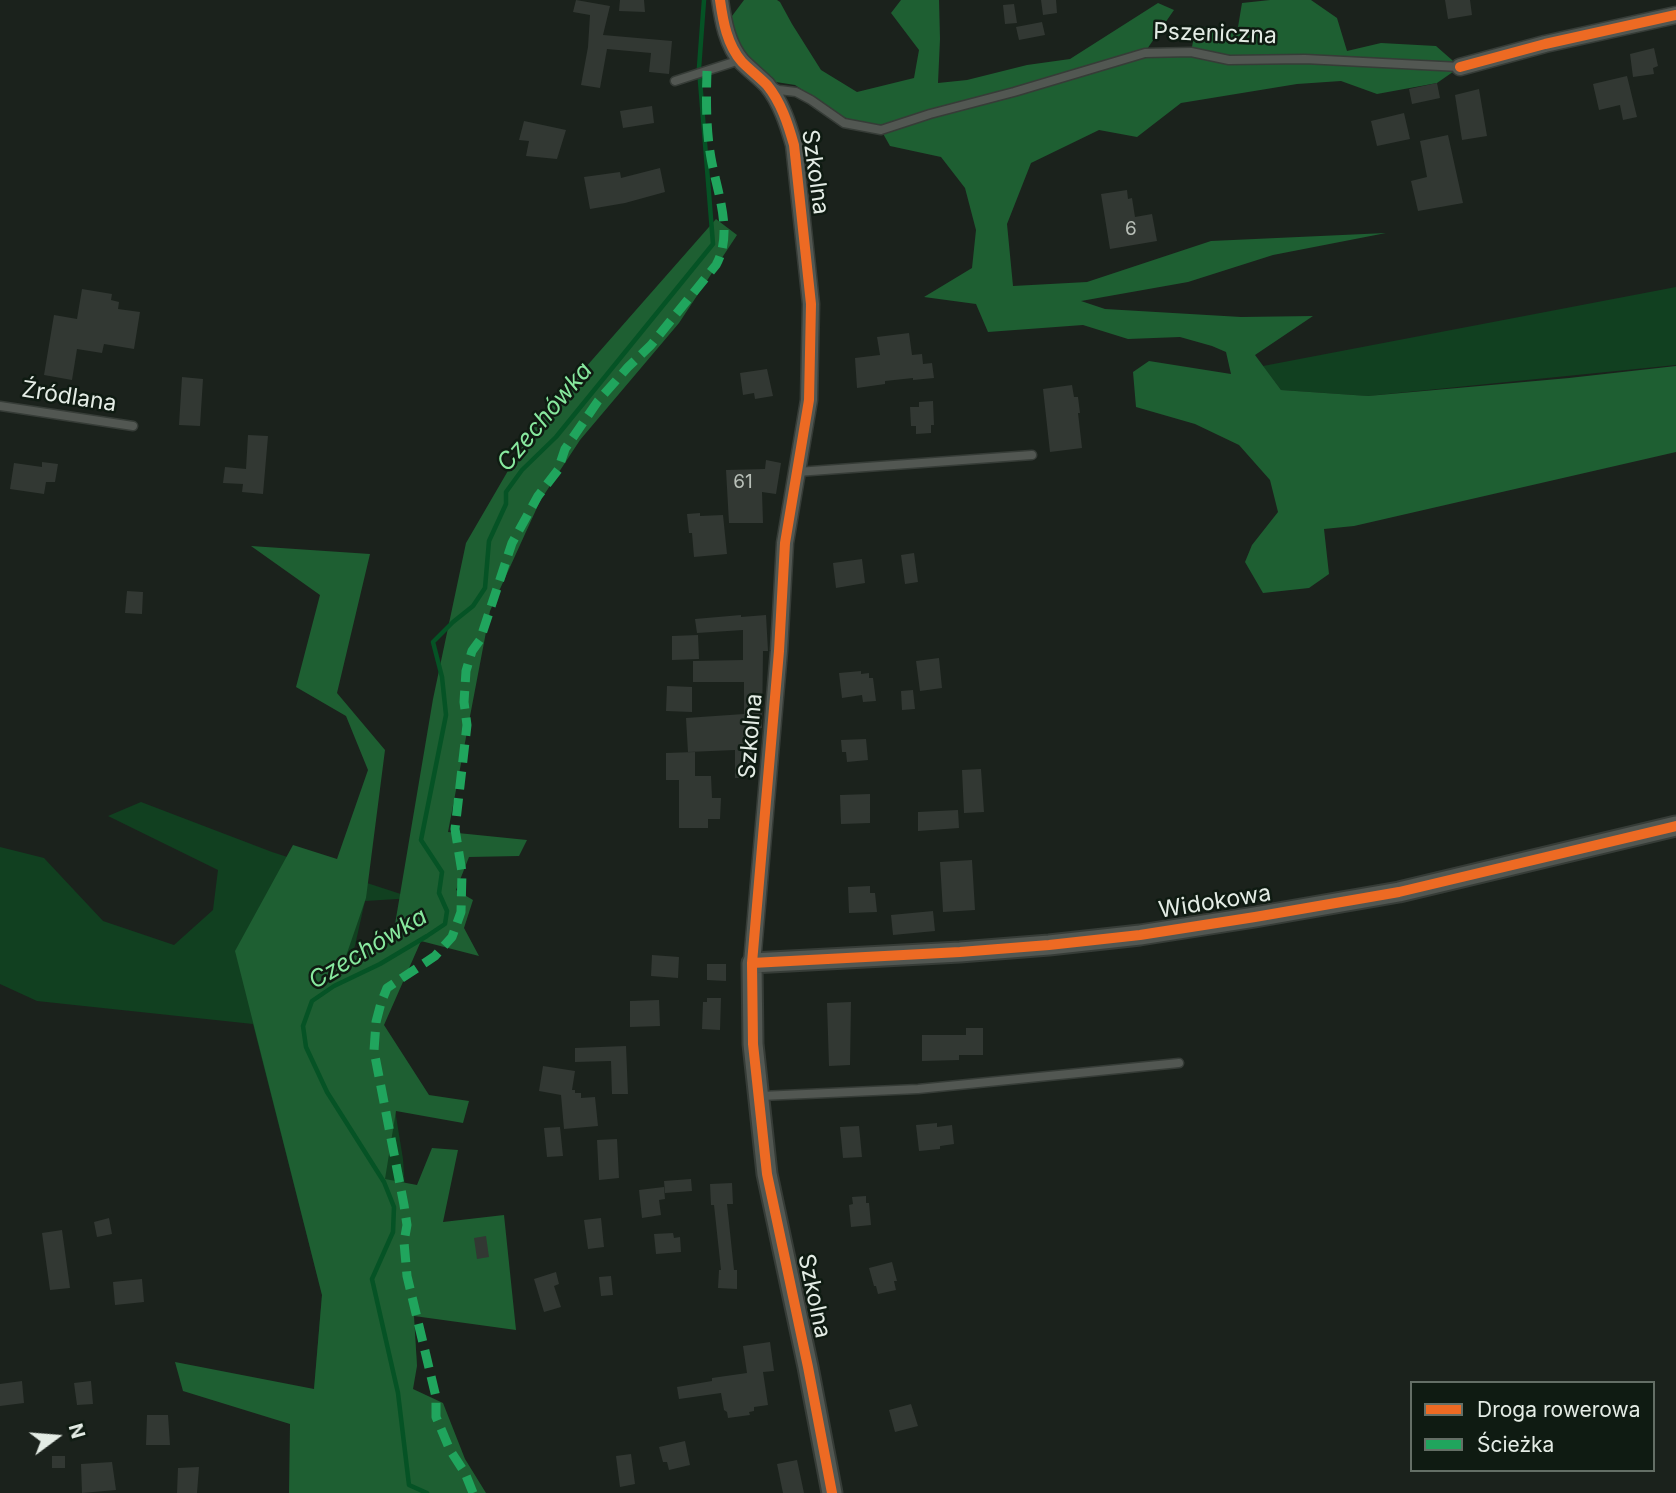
<!DOCTYPE html>
<html>
<head>
<meta charset="utf-8">
<style>
  body { margin:0 }
  #map { position:relative; width:1676px; height:1493px; overflow:hidden; background:#1b221c; font-family:Inter,sans-serif }
  canvas { display:block }
  .legend { position:absolute; left:1410px; top:1381px; width:245px; height:91px; box-sizing:border-box; background:#0f1b12; border:2px solid #646f66; margin:0; padding:9px 12px; list-style:none; font-size:21px; color:#e4ece5 }
  .legend li { display:flex; align-items:center; gap:14px; height:35px }
  .legend b { width:35px; border:2px solid #646f66 }
  .north { position:absolute; left:21px; top:1402px; width:70px; height:70px; -webkit-text-stroke:5px #0f1b12; paint-order:stroke; rotate:74deg; font-size:19px; font-weight:700; line-height:28px; text-align:center; color:#e4ece5 }
  .north::after { content:''; display:block; margin:auto; width:24px; height:32px; background:#e4ece5; clip-path:polygon(50% 0,100% 100%,50% 72%,0 100%) }
</style>
</head>
<body>
<div id="map">
<canvas width="1676" height="1493"></canvas>
<ul class="legend">
<li><b style="height:9px;background:#ed6a23"></b>Droga rowerowa</li>
<li><b style="height:9px;background:#20a55d"></b>Ścieżka</li>
</ul>
<div class="north">N</div>
</div>
<script>
const ctx = document.querySelector('canvas').getContext('2d');
ctx.lineJoin = 'round';
function paint(path, color) { ctx.fillStyle = color; ctx.fill(path, 'evenodd'); }
function stroke(path, color, width, dash) { ctx.strokeStyle = color; ctx.lineWidth = width; ctx.lineCap = dash ? 'butt' : 'round'; ctx.setLineDash(dash || []); ctx.stroke(path); }
function drawText(font, color, halo, rows, align = 'center') {
  ctx.font = font + ' Inter,sans-serif'; ctx.lineWidth = 5; ctx.setLineDash([]); ctx.textBaseline = 'middle'; ctx.strokeStyle = halo; ctx.fillStyle = color; for (const [text, x, y, turn = 0] of rows) {
    ctx.save(); ctx.translate(x, y); ctx.rotate((+turn || 0) * Math.PI / 180); ctx.textAlign = isNaN(turn) ? turn : align; if (halo) ctx.strokeText(text, 0, 0); ctx.fillText(text, 0, 0); ctx.restore();
  }
}
paint(new Path2D(`
  M1676,287V365L1368,396L1281,390L1263,366Z
  M141,802L272,852L413,898L365,901L335,1034L382,1030L403,1159L417,1366L314,1390L322,1295L253,1024L37,1001L0,984V847L44,858L103,921L174,945L213,910L218,870L108,816Z`), '#114020');
paint(new Path2D(`
  M744,0H777L780,2L792,24L821,70L857,92L914,78L919,50L891,13L901,0H939L940,39L938,83L967,80L1027,65L1070,59L1158,3L1174,10L1145,52H1191L1196,26L1237,33L1242,3L1270,0H1311L1337,18L1347,51L1381,43L1436,46L1460,67L1437,83L1377,94L1341,81L1297,84L1181,103L1137,137L1099,130L1031,163L1007,224L1013,286L1087,282L1211,241L1386,233L1273,255L1188,282L1081,301L1105,309L1241,317L1313,316L1255,355L1281,390L1368,396L1569,378L1676,366V452L1354,526L1324,529L1329,574L1309,588L1263,593L1245,562L1252,545L1278,512L1270,480L1239,445L1195,424L1136,407L1133,372L1149,361L1231,374L1226,352L1212,346L1180,337L1128,339L1083,325L988,332L976,304L924,297L972,268L976,230L965,188L941,157L890,146L881,130L843,117L795,85L776,82L758,71L739,47L729,20Z
  M716,219L737,235L679,323L580,440L540,501L490,611L448,832L527,840L519,856L469,857L456,890L473,900L464,928L479,956L421,941L384,1025L429,1095L469,1101L463,1123L396,1111L385,1179L417,1185L432,1148L458,1150L443,1222L504,1215L516,1330L414,1316L417,1366L413,1389L443,1403L465,1459L486,1493H289L290,1424L183,1391L175,1362L314,1389L322,1295L235,951L293,845L337,859L368,770L346,716L296,687L320,595L251,546L370,554L337,693L385,750L366,898L346,956L392,942L433,699L466,543L534,426Z`), '#1e5f32');
stroke(new Path2D(`
  M427,1493L409,1485L398,1393L372,1279L393,1232L394,1207L384,1182L327,1092L306,1047L303,1026L312,1001L334,986L380,964L427,936L445,924L447,911L439,893L442,872L421,840L446,715L442,677L433,642L453,622L473,606L485,588L489,541L506,504V492L522,470L556,437L713,244L699,68L704,0`), '#055325', 4.5);
paint(new Path2D(`
  M576,0L610,6L603,35L672,41L669,74L649,72L651,53L607,49L600,88L581,85L588,47L590,15L573,12Z
  M620,0H644L645,12L619,11Z
  M1041,0H1056L1057,13L1043,15Z
  M1445,0H1470L1472,15L1448,19Z
  M1014,4L1017,23L1005,24L1003,5Z
  M1042,22L1045,35L1019,40L1016,27Z
  M1654,48L1658,66L1653,68L1654,74L1633,77L1630,54Z
  M1627,76L1637,117L1623,120L1620,105L1599,110L1593,84Z
  M1437,83L1440,98L1412,104L1409,89Z
  M1479,89L1487,136L1462,140L1455,95Z
  M652,106L654,123L623,128L620,111Z
  M1404,113L1410,139L1377,146L1371,121Z
  M524,121L566,130L557,159L526,156L529,141L519,140Z
  M1448,135L1463,203L1418,211L1411,181L1427,177L1420,141Z
  M660,168L665,192L625,203L590,209L584,177L620,172L621,178Z
  M1127,190L1128,199L1132,198L1135,217L1152,214L1157,241L1110,249L1101,194Z
  M82,289L112,294L111,300L119,302L118,309L140,312L134,349L104,344L102,353L77,349L72,380L44,375L54,315L77,319Z
  M909,333L912,355L922,354L923,364L932,363L934,378L913,380V378L885,381V384L857,388L855,358L880,355L877,337Z
  M767,369L773,396L755,399L754,393L743,395L740,373Z
  M182,377L203,379L200,426L179,425Z
  M1072,385L1074,397H1078L1080,413H1078L1082,448L1050,452L1043,389Z
  M933,401L934,425H931V433L916,434V426H911L910,407H919V402Z
  M248,435L268,436L263,494L242,492L243,484L223,483L225,467L246,469Z
  M766,460L781,463L776,494L762,492L763,523H729L726,470L765,469Z
  M42,462L58,464L55,482H46L44,494L10,489L14,463L42,467Z
  M700,513V516L723,515L727,554L694,557L692,533H689L687,514Z
  M914,553L918,582L905,584L901,555Z
  M862,559L865,583L836,588L833,563Z
  M127,591L143,592L142,614L125,613Z
  M741,615V617L766,615L768,651H763L762,728L752,729L751,778H735V750L688,752L686,718L744,714V682H693V661L743,660V630L697,633L695,619Z
  M698,635L699,659L672,660V636Z
  M939,658L942,688L920,691L916,661Z
  M861,671V674L869,673V678H873L876,701L863,702L862,695L842,698L839,673Z
  M667,686L692,687V712L666,711Z
  M913,690L915,709L902,710L901,691Z
  M866,739L868,760L847,762L846,752H842L841,740Z
  M695,752V776H711L712,798H721L720,819H708V828H679V780H666V753Z
  M981,769L984,812L964,813L962,770Z
  M870,794V823L841,824L840,795Z
  M958,810L959,828L918,831V812Z
  M972,860L975,910L943,912L940,862Z
  M870,886V893H875L877,912L849,913L848,887Z
  M933,911L935,931L893,935L891,915Z
  M652,955L679,957L678,978L651,976Z
  M707,964H726V981L707,980Z
  M707,998H721L720,1030L702,1029L703,1002H707Z
  M659,1000L660,1026L630,1027V1001Z
  M851,1002L850,1065L829,1066L827,1003Z
  M966,1028H983V1055H959V1060L922,1061V1035H966Z
  M626,1046L628,1094H612L611,1061L575,1062V1048Z
  M543,1066L575,1071L572,1090H575V1093H581V1098L595,1097L598,1126L564,1129L561,1095L539,1091Z
  M937,1123V1127L952,1125L954,1144L940,1146V1149L919,1151L916,1125Z
  M859,1126L862,1157L843,1158L840,1127Z
  M560,1127L563,1156L547,1157L544,1128Z
  M617,1139L619,1178L599,1180L597,1140Z
  M691,1179L692,1191L665,1193L664,1181Z
  M732,1183L733,1204H727L734,1270H737V1289L718,1288L719,1270H721L714,1205H711L710,1184Z
  M664,1187L665,1199L659,1200L661,1215L642,1218L639,1190Z
  M866,1196V1203H869L871,1225L851,1227L849,1205L853,1204L852,1197Z
  M109,1218L112,1234L97,1237L94,1222Z
  M601,1218L604,1247L588,1249L584,1220Z
  M62,1230L70,1288L50,1290L42,1233Z
  M673,1233L674,1238L680,1237L681,1252L656,1254L654,1234Z
  M486,1236L489,1257L477,1259L474,1238Z
  M892,1262L897,1281H894L896,1290L878,1294L876,1286H874L869,1268Z
  M556,1272L559,1284L554,1286L561,1307L544,1312L534,1279Z
  M611,1276L613,1295L601,1296L599,1277Z
  M142,1279L144,1302L115,1305L113,1282Z
  M770,1342L774,1371L763,1372L768,1405L754,1407V1411L749,1412L750,1415L728,1418L727,1412L724,1410L721,1393L679,1399L677,1387L712,1381V1378L747,1373L743,1346Z
  M22,1381L24,1403L0,1406V1384Z
  M91,1381L93,1404L77,1405L74,1383Z
  M911,1404L918,1426L895,1432L889,1410Z
  M147,1415H168L170,1445H146Z
  M685,1441L690,1465L669,1470L667,1462H663L659,1447Z
  M631,1454L635,1484L620,1487L616,1456Z
  M52,1456H65V1468H52Z
  M797,1460L804,1493H783L777,1464Z
  M112,1462L116,1490L82,1493L81,1464Z
  M199,1467L197,1493H177L178,1468Z`), '#323833');
const service = new Path2D(`
  M675,81L740,60
  M772,87L779,90L796,92L811,100L844,123L881,130L930,114L1014,92L1145,53L1191,52L1229,60L1305,59L1460,67
  M0,406L133,426
  M797,472L1032,455
  M761,1096L918,1089L1179,1063`);
const minor = new Path2D(`
  M720,0C723,21 727,45 742,62C750,70 759,77 767,85C781,102 788,124 794,145L811,304L809,400L785,543L779,651L752,963
  M1460,67L1545,44L1676,15`);
const tertiary = new Path2D(`
  M832,1493L808,1367L767,1174L753,1044L752,963L960,952L1049,945L1140,935L1255,917L1399,892L1676,826`);
stroke(service, '#363c37', 11);
stroke(minor, '#363c37', 19);
stroke(tertiary, '#363c37', 23);
stroke(service, '#525752', 8);
stroke(minor, '#525752', 16);
stroke(tertiary, '#525752', 19);
stroke(new Path2D(`
  M473,1493L465,1473L450,1450L436,1417V1397L407,1276L404,1242L407,1225L404,1205L374,1051L376,1022L381,1003L387,988L435,956L452,937L461,912L462,872L455,829L467,725L464,702L466,671L472,651L480,640L512,543L538,496L558,470L565,449L598,401L628,367L651,345L716,265C734,233 717,192 711,158C706,130 706,100 707,71`), '#20a55d', 9, [18, 9]);
stroke(new Path2D(`
  M720,0C723,21 727,45 742,62C750,70 759,77 767,85C781,102 788,124 794,145L811,304L809,400L785,543L779,651L752,963L753,1044L767,1174L808,1367L832,1493
  M1460,67L1545,44L1676,15
  M752,963L960,952L1049,945L1140,935L1255,917L1399,892L1676,826`), '#ed6a23', 10);
drawText('19px', '#b8bfb8', null, [
  ["6",1131,229],
  ["61",743,482]
]);
drawText('23px', '#e4ece5', '#0f1b12', [
  ["Pszeniczna",1215,34,2],
  ["Szkolna",815,172,82],
  ["Źródlana",69,397,9],
  ["Szkolna",751,736,-85],
  ["Widokowa",1215,902,-9],
  ["Szkolna",814,1296,78]
]);
drawText('italic 24px', '#88e99f', '#0f1b12', [
  ["Czechówka",545,417,-50],
  ["Czechówka",368,949,-31]
]);
</script>
</body>
</html>
